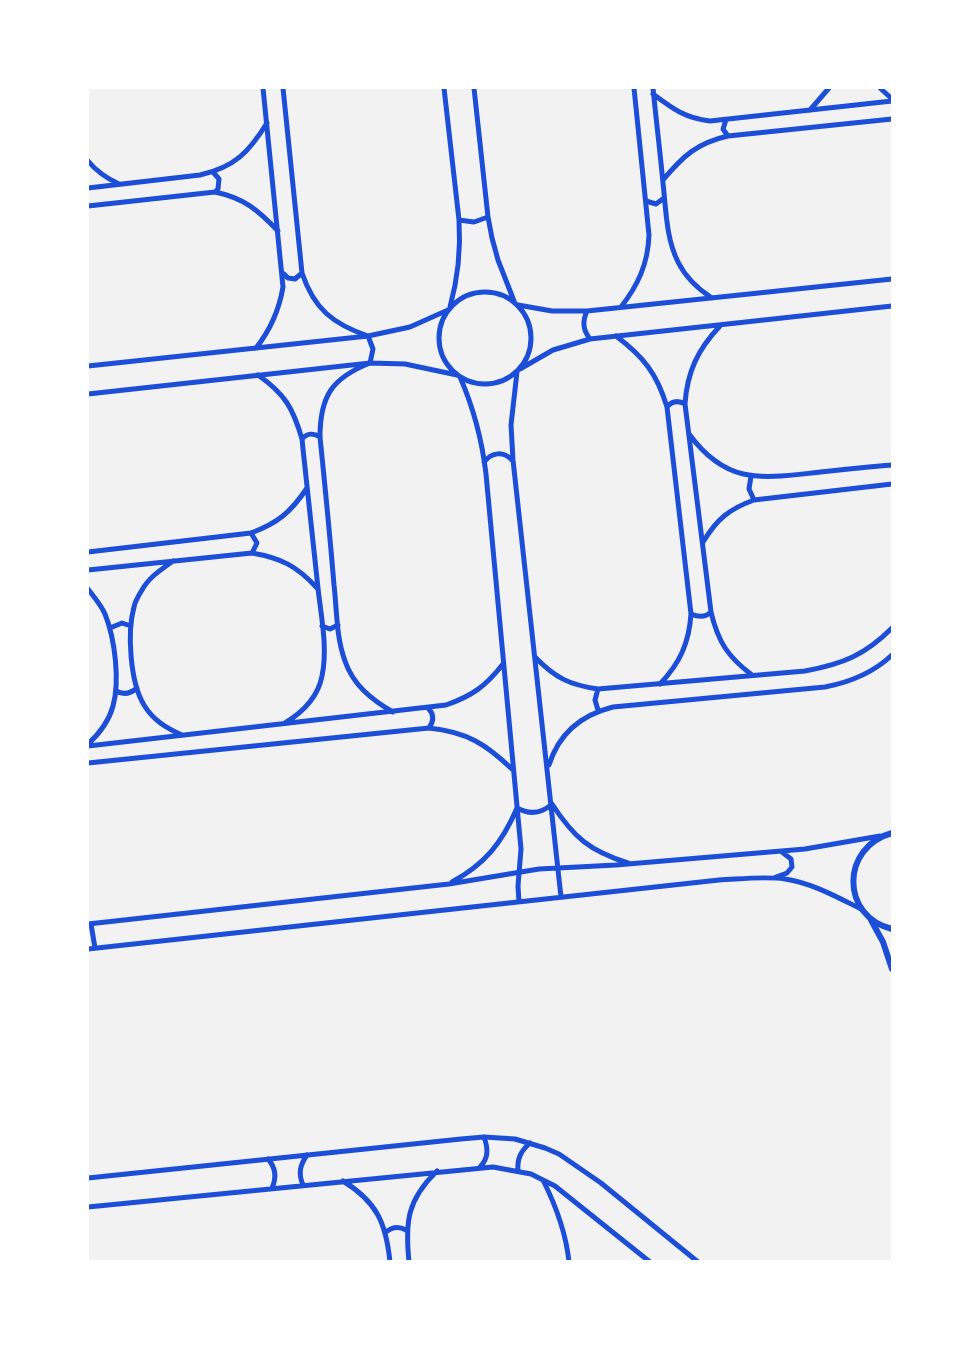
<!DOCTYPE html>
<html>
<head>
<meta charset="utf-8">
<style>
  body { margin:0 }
  #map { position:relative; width:980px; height:1349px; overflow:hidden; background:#f2f2f2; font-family:Bitter,serif }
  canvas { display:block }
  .frame { position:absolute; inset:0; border:89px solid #fff; pointer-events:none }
</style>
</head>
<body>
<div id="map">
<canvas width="980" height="1349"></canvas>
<div class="frame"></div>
</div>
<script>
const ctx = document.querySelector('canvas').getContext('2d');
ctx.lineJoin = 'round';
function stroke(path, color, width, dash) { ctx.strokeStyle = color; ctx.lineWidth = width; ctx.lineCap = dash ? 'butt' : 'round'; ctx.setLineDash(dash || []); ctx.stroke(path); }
stroke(new Path2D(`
  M283,88L302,273C314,309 333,324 368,336L373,349L370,363C332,378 320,396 320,437C325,486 330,536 334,585C337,610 336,637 345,661C353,685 372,700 393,712
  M444,88L459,220C461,251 458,278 450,307
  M474,88L488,217L492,238L498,260L514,301
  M653,88C656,119 660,151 663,183C666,209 666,238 678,262C686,278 698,289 712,298
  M880,88L892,99
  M653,94C673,109 685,118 710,121L892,101
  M810,110L829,88
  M726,120L723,129L728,136
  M88,161C97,172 106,178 119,184
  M213,172L219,179L218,189L215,192
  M663,180C683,156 697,143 728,136L892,119
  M88,188L200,175C235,167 249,152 267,123
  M646,201L656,204L664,198
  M88,206L215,192C244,198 258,210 278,231
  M459,220L474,222L488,217
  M284,274L288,278L295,279L302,273
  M439 338a46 46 0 1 1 92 0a46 46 0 1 1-92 0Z
  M518,305L552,311H587L892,279
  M621,307C638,285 648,264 649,235L634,88
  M587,311C582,322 583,330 590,339
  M720,326C698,349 687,372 685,404L711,612C718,642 728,657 752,675
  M616,336C644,357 657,374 667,407L691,614C689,643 680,663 660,684
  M256,348C271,329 279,311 283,287L263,88
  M88,366L368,336L410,327L448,310
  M520,369L553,350L590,339L892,306
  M517,372L511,425L513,460L561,897
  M258,375C285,394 293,408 302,439C307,489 313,539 318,588C321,616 328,648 322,676C318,697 303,712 285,723
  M460,377C474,409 482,440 486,474L521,849L518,886L519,902
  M88,394L370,363L405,364L457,375
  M667,407C672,401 678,400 685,404
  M689,434C725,483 758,479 812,473C839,470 866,467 892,465
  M302,439C307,433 314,433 320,437
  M484,462C492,452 503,451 512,460
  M751,476L749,489L754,500
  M251,533L257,543L252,553
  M703,542C717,519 729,509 754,500L892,484
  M88,552L251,533C278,523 291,512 307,488
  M173,561C162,569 149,577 142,590C139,595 135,601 134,607C127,632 130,682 144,705C153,720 166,728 182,735
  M88,570L252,553C281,558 297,566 317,588
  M88,589C94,597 101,605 105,614C115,639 120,681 113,706C109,721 99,734 88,744
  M691,614C698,617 705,618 711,612
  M322,626L330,629L338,625
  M110,628L122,623L131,626
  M535,657C555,678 570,685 598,689L805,671C843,664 865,655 892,628
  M116,691C123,695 130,694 137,688
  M428,708C434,714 434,721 429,728
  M598,710L595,700L598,689
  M88,746L446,705C472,696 486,686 503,664
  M88,763L429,728C467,732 486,744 513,770
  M549,765C559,733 581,715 613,707L825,687C851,682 873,673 892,655
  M776,877L787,873L792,867L791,859L782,852
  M452,882C485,864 502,843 517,808C530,815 541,814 552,804C574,838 590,851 628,863
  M88,924L449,884L539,869L616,865L805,849L880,836
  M91,924L95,948
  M88,949L719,880C741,879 764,876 785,879C812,883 837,897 861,909
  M268,1159C276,1168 277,1177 272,1188
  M480,1167C489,1158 488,1148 484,1137
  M518,1171C517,1158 521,1151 530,1143
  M88,1178L461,1139L484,1137L515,1139L545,1148L559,1154L601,1183L698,1262
  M543,1180C556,1206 566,1232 569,1262
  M343,1181C377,1202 386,1223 390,1262
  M303,1185C298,1173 300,1165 307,1155
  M88,1207L493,1167L531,1174L555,1186L650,1262
  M386,1232C392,1227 399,1226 406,1230
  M409,1262C405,1222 407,1200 437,1171`), '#1d4ed8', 5);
stroke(new Path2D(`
  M892,833C841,847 840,916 892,929
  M871,920L883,942L892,969`), '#1d4ed8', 6);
</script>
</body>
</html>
